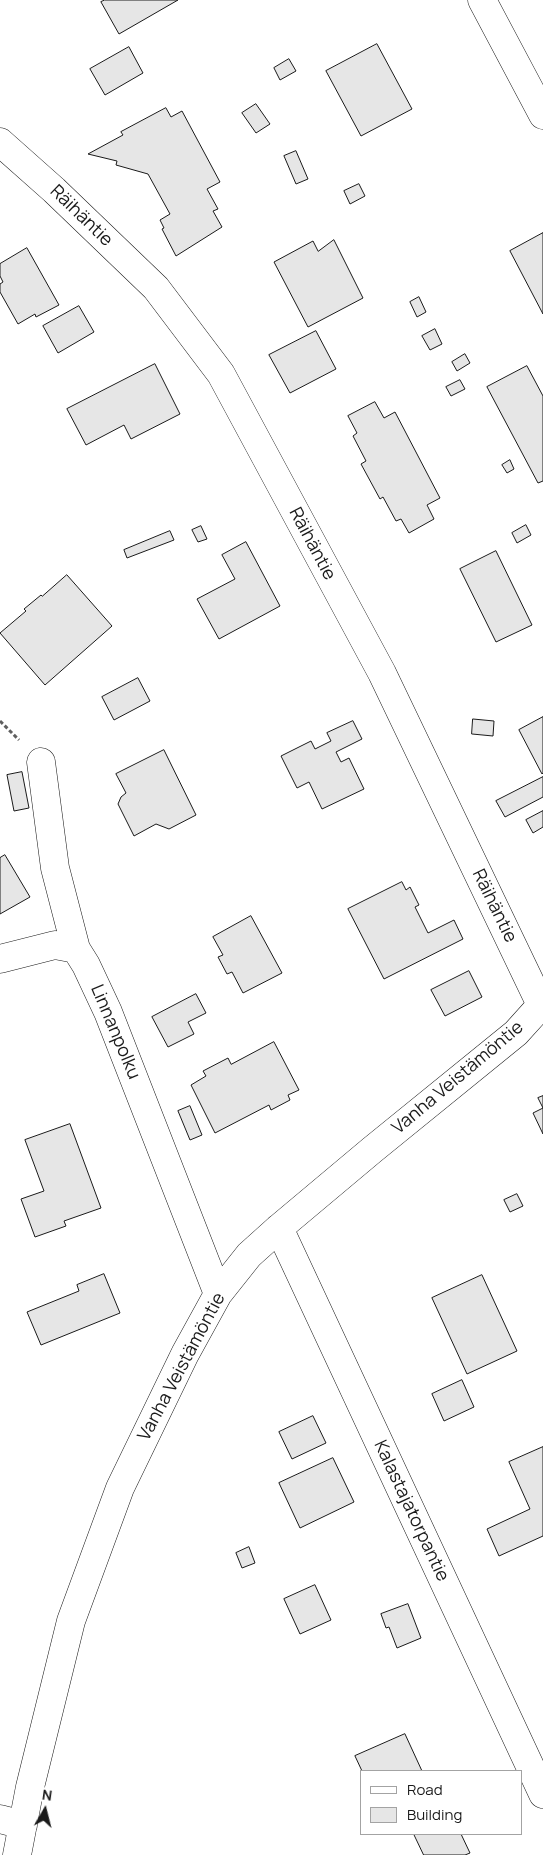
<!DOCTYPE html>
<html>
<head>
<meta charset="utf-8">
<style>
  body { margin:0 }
  #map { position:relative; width:543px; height:1855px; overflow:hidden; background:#fff; font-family:Manrope,sans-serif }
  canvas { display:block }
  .legend { position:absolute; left:360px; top:1770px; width:162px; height:65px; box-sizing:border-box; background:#fff; border:1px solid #a3a3a3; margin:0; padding:6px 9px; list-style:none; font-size:15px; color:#1a1a1a }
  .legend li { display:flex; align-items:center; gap:10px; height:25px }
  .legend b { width:25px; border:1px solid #a3a3a3 }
  .north { position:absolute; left:20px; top:1785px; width:50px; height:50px; -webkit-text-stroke:4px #fff; paint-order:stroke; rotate:8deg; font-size:14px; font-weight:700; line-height:20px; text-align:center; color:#1a1a1a }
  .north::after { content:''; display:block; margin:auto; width:18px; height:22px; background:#1a1a1a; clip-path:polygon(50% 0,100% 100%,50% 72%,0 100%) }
</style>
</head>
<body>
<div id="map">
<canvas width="543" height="1855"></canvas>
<ul class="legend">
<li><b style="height:6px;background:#fff"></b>Road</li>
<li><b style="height:14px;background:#e6e6e6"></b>Building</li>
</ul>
<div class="north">N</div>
</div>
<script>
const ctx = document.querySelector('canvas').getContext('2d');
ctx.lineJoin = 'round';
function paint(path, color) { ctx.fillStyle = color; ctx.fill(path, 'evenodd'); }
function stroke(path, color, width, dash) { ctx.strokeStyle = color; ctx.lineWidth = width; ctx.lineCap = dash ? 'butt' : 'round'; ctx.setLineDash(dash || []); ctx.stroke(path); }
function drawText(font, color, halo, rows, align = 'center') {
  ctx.font = font + ' Manrope,sans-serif'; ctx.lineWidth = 4; ctx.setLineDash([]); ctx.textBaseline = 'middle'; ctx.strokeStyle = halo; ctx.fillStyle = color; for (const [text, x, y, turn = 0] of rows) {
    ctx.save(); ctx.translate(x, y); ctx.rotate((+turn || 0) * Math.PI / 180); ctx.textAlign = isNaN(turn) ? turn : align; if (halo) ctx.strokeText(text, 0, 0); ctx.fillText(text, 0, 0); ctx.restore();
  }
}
const building = new Path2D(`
  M105,0H178L119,34L101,2Z
  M377,44L412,109L361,136L326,71Z
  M129,47L143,73L105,95L90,69Z
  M289,59L296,71L280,80L274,68Z
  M256,104L270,124L256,133L242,113Z
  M166,108L171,117L182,111L220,182L207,189L218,209L213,211L222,227L176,256L162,229L164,228L160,220L170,214L148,174L116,165L117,161L88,154L123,135L121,132Z
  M296,151L308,179L296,184L284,156Z
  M359,184L365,196L350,204L344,191Z
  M543,233V314L510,251Z
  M334,240L363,298L308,327L274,262L313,241L318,251Z
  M27,248L59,305L36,317L35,314L18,324L0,292V284L3,282L0,276V264Z
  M419,297L426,312L417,317L410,302Z
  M79,306L94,332L58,353L43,326Z
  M435,329L442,344L430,350L422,336Z
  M316,331L336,369L290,393L269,355Z
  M465,354L470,363L457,371L452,362Z
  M155,364L180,414L131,439L124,425L86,445L67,409Z
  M527,366L543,396V481L538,483L487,387Z
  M460,380L465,389L451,396L446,387Z
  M375,402L384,418L395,412L440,498L427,505L434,519L409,533L401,519L396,521L383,497L380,499L361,464L366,461L353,436L357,433L348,416Z
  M510,460L514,469L507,473L502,465Z
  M526,525L531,535L517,543L512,533Z
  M201,526L207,539L198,542L192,530Z
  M170,531L174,540L127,558L124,550Z
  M246,542L280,606L219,639L197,599L235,579L222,555Z
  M496,551L532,625L496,642L460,569Z
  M67,575L112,626L45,685L0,633L26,611L24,609L41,595L42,596Z
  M138,678L150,701L114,720L102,697Z
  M543,717V773L542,774L519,730Z
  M473,719L494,721L493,736L472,734Z
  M353,721L362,739L336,752L341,762L349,758L364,789L322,809L309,782L297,788L281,756L311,741L315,749L331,741L327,733Z
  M164,750L196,815L169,829L156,824L134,836L118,804L121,797L126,793L116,774Z
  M22,772L29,808L14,811L7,775Z
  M543,777V797L505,817L496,801Z
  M543,811V827L533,833L526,820Z
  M5,855L30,897L0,914V858Z
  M402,882L406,890L410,887L419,905L415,907L428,933L454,920L463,939L384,979L348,909Z
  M251,916L282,973L243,993L232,972L227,974L218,957L223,955L213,937Z
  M469,971L482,997L445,1016L431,990Z
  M196,994L206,1013L188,1022L194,1034L168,1047L152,1017Z
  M274,1042L299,1090L288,1095L290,1100L271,1110L269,1105L215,1133L191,1085L206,1076L203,1071L228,1058L231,1064Z
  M543,1096V1134L533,1113L543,1108L538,1098Z
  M190,1106L202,1135L190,1140L178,1111Z
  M70,1124L101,1208L64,1221L66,1226L35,1237L21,1199L44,1191L25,1140Z
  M517,1194L523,1206L510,1212L504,1200Z
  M104,1274L120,1313L41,1345L27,1312L79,1291L77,1285Z
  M482,1275L517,1351L467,1374L432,1298Z
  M462,1380L474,1407L444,1421L432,1394Z
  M313,1416L326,1443L292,1459L279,1432Z
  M543,1447V1536L499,1556L487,1529L530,1509L509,1462Z
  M333,1458L354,1502L300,1528L279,1483Z
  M249,1547L255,1563L242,1568L236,1553Z
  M315,1585L331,1620L300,1634L284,1599Z
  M408,1604L421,1638L397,1648L389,1627L386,1628L381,1614Z
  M405,1734L422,1771H362L355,1756Z
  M414,1834H461L470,1853L465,1855H424Z`);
paint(building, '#e6e6e6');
stroke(building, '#1a1a1a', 1);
const minor = new Path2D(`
  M482,0L543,115
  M0,142L54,190L156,288L221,374L382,673L541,1005
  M41,762L55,868L76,949L86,965L108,1012L218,1294
  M0,959L55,945L76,949
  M279,1228L543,1794
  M0,1819L23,1825
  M17,1855L30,1787L71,1621L120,1488L185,1354L218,1294L249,1255L279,1228L372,1150L516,1033L543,1003`);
stroke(minor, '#1a1a1a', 29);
stroke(new Path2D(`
  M0,721L19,740`), '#5f5f5f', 3, [4, 2.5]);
stroke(minor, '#fff', 28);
drawText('18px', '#1a1a1a', '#fff', [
  ["Räihäntie",81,216,44],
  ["Räihäntie",312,544,62],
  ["Räihäntie",494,906,64],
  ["Linnanpolku",115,1032,67],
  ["Vanha Veistämöntie",458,1078,-40],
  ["Vanha Veistämöntie",182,1367,-62],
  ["Kalastajatorpantie",411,1511,65]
]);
</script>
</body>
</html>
